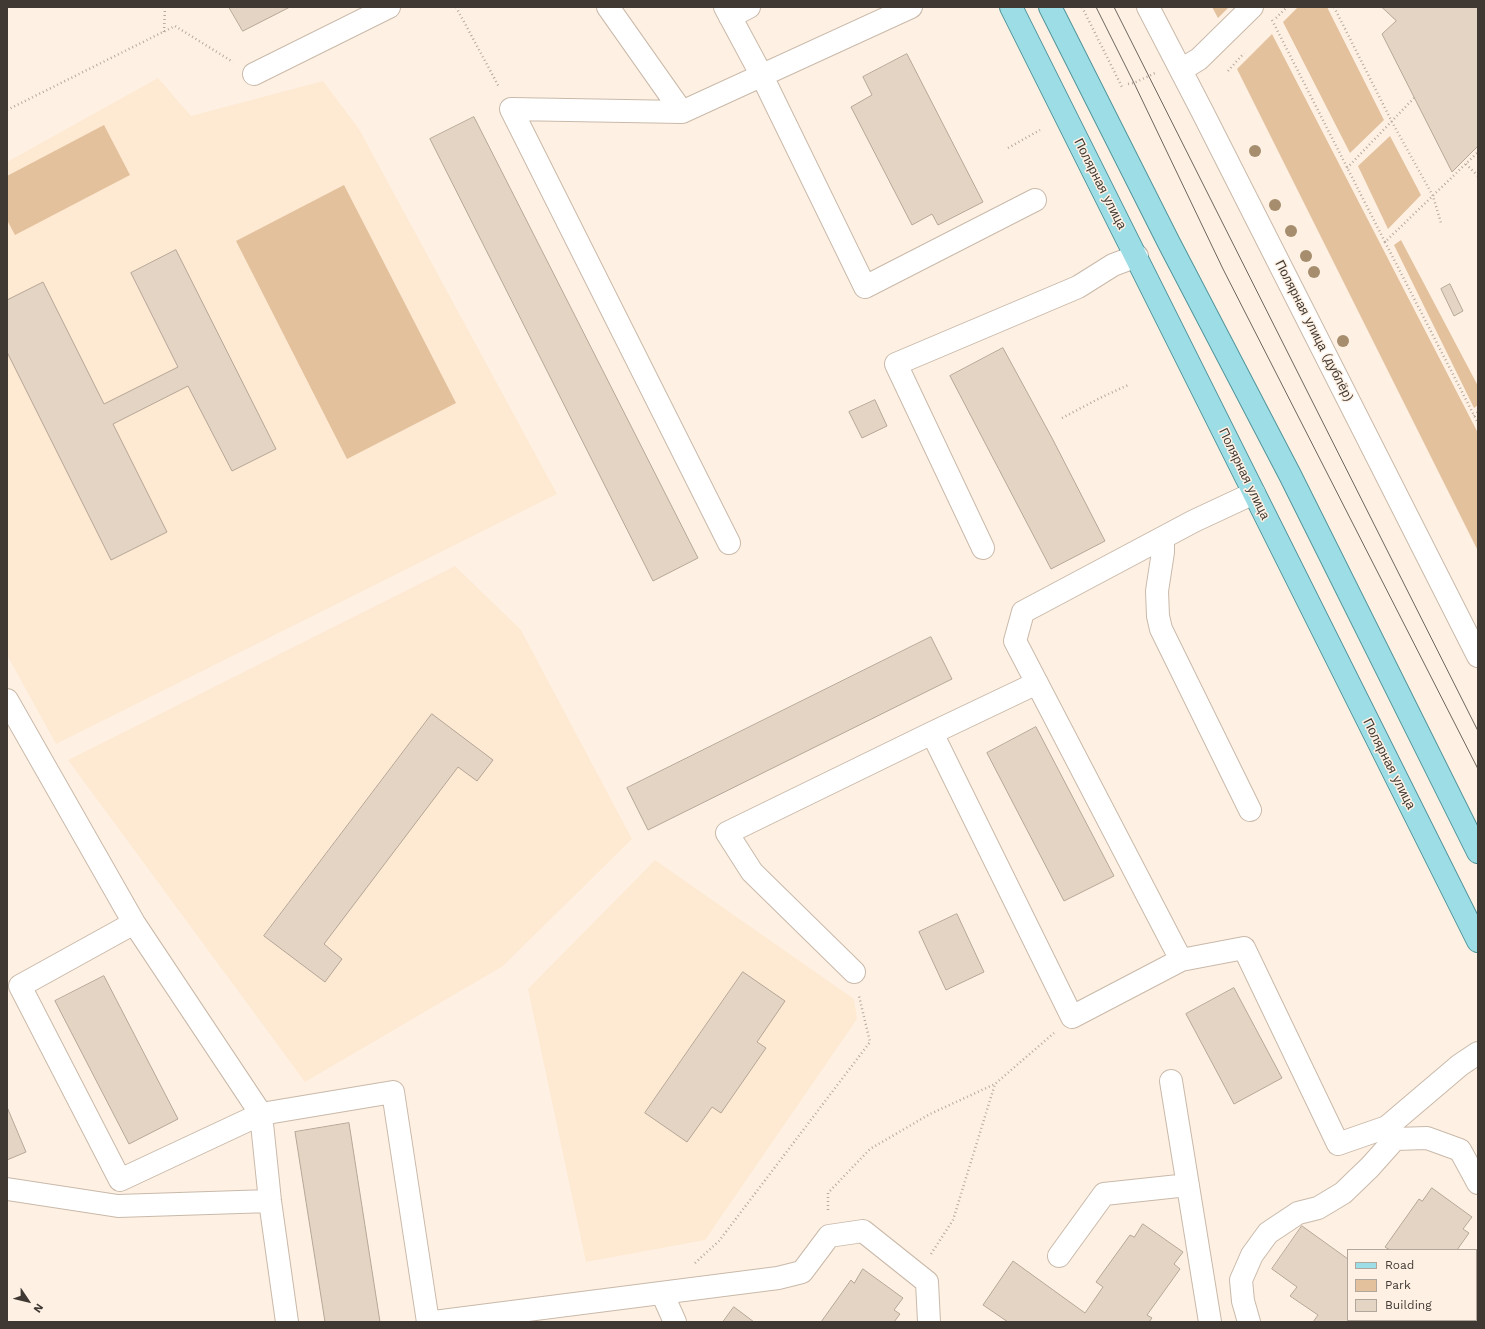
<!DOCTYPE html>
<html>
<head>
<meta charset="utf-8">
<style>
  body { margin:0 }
  #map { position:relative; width:1485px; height:1329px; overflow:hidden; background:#fef1e4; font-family:"Work Sans",sans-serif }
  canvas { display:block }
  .frame { position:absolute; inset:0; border:8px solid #403933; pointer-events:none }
  .legend { position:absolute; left:1347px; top:1249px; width:130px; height:72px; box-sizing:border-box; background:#fef1e4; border:1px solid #b2a79d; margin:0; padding:5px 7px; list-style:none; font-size:12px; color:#403933 }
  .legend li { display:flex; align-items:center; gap:8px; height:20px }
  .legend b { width:20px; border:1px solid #b2a79d }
  .north { position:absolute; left:8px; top:1281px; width:40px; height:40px; -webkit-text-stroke:3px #fef1e4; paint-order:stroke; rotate:125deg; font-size:11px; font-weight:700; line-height:16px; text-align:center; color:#403933 }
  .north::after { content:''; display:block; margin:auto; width:14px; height:18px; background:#403933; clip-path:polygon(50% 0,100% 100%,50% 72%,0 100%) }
</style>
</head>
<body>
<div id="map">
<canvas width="1485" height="1329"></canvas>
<div class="frame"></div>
<ul class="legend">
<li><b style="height:5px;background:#9ddde5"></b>Road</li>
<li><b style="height:11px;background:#e3c19c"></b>Park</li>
<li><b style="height:11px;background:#e4d4c3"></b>Building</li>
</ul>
<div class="north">N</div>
</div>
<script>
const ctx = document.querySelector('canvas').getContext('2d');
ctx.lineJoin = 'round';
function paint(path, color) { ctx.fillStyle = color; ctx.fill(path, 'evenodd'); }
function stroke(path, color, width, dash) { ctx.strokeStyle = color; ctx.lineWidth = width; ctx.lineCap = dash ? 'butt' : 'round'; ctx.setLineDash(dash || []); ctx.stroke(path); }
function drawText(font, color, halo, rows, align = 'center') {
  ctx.font = font + ' "Work Sans",sans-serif'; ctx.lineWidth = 3; ctx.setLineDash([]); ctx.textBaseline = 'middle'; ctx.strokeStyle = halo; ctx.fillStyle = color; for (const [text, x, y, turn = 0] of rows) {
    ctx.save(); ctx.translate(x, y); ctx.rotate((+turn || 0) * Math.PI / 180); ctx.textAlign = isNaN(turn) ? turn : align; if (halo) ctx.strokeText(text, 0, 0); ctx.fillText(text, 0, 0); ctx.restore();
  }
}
paint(new Path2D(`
  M158,78L191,116L323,81L359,129L557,494L56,744L7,655V162Z
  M455,566L521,630L632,839L503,966L305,1082L68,760Z
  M655,860L854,999L857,1019L705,1240L586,1262L528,989Z`), '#fee9d2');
paint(new Path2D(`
  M1212,7H1229L1218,18Z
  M1298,7H1327L1384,120L1350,153L1283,22Z
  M1272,34L1478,433V551L1237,69Z
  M104,125L130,175L15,235L7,220V176Z
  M1390,136L1421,195L1388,229L1358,166Z
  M344,185L456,403L347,459L236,241Z
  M1401,240L1478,386V405L1474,408L1394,245Z`), '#e3c19c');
const building = new Path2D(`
  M229,7H290L243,31Z
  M1382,7H1478V146L1452,172L1382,34L1396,21Z
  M907,54L983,202L938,225L932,214L912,225L851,107L872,95L863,77Z
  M474,117L698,558L653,581L430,139Z
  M176,250L276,449L232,471L188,386L113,424L167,532L111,560L7,352V300L43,282L104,404L178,367L131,273Z
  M1450,284L1463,311L1454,316L1441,289Z
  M1003,348L1052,438L1105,541L1051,569L950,376Z
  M875,400L887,426L862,438L849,412Z
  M931,637L952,679L648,830L627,788Z
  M432,714L493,760L477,781L458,767L324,944L342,959L325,982L264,936Z
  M1036,727L1114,876L1064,901L987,753Z
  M957,914L984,972L946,990L919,932Z
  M743,972L785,1001L757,1042L766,1048L721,1113L712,1107L687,1142L645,1113Z
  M104,976L178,1119L129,1144L55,1001Z
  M1234,988L1282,1078L1234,1104L1186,1014Z
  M7,1107L26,1152L7,1160Z
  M349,1123L380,1322H325L295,1132Z
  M1432,1188L1472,1217L1463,1229L1469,1233L1457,1250H1390L1385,1247L1419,1199L1422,1201Z
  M1143,1224L1183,1252L1174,1264L1180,1269L1147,1315L1152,1318L1149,1322H1008L983,1305L1013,1261L1085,1313L1103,1287L1096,1282L1130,1235L1134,1237Z
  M1302,1226L1348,1259V1320H1376L1374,1322H1313L1318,1315L1290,1296L1297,1287L1272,1269Z
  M863,1269L903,1298L894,1310L900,1314L894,1322H821L851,1280L854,1283Z
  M734,1307L754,1322H723Z`);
paint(building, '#e4d4c3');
stroke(building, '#b6a697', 1);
const minor = new Path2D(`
  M608,7L682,112
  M725,7L762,76L865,287L1035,200
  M1148,7L1202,111L1478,656
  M730,17L749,7
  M1181,70L1199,59L1252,7
  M254,74L389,7
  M1254,493L1194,521L1023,612L1015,641L1181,960L1244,948L1338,1144L1387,1127L1460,1065L1478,1053
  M1163,538V552L1157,591L1158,616L1161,629L1250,810
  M729,543L511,109L682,112L911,7
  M983,548L896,364L1078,287L1113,265L1137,256
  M7,700L134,923L261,1114L270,1201L287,1322
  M932,733L1072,1017L1181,960
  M134,923L20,986L120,1180L261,1114L393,1092L428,1322
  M854,972L752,872L727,833L932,733L1037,683
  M1171,1081L1210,1322
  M1387,1127L1395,1139L1427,1138L1460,1150L1478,1183
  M7,1189L118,1206L270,1201
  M1059,1256L1104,1194L1188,1185
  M662,1293L675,1322
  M1476,1302L1478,1299
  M434,1322L778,1278L802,1272L829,1236L863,1231L927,1282L929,1322
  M1249,1322L1243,1301L1241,1280L1252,1255L1268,1233L1298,1213L1318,1208L1343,1193L1370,1167L1395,1139
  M1466,1322V1320`);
const major = new Path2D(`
  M1011,7L1478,941
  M1050,7L1169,243L1290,475L1478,852`);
stroke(minor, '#c9b9a9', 24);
stroke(major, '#52959b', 24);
stroke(new Path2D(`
  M456,7L499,87
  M1082,7L1122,87
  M1334,7L1392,122L1433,196L1441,223
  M1276,18L1287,7
  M1272,20L1385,242L1478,152
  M164,32L165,7
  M1228,71L1244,53
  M1128,84L1134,83L1155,73
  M7,110L175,26L233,62
  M1008,148L1040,130
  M1466,164L1478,176
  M1347,168L1414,98
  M1385,242L1478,423
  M1474,416L1478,412
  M1062,418L1100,398L1128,385
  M828,1210V1193L870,1149L930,1114L995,1084
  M931,1254L953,1220L995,1084L1054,1033
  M695,1263L719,1241L870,1042L859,996`), '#b5aaa0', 2.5, [1, 3]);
stroke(minor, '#fff', 22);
stroke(major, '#9ddde5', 22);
stroke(new Path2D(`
  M1096,7L1134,83L1223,269L1478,769
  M1114,7L1478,731`), '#6c645c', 1);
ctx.fillStyle = '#a68d6d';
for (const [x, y] of [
  [1255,151],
  [1275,205],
  [1291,231],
  [1306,256],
  [1314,272],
  [1343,341]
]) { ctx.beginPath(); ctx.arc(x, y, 6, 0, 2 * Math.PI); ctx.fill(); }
drawText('13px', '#403933', '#fef1e4', [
  ["Полярная улица",1100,184,63],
  ["Полярная улица (дублёр)",1314,331,63],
  ["Полярная улица",1244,474,64],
  ["Полярная улица",1389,764,63]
]);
</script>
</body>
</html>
